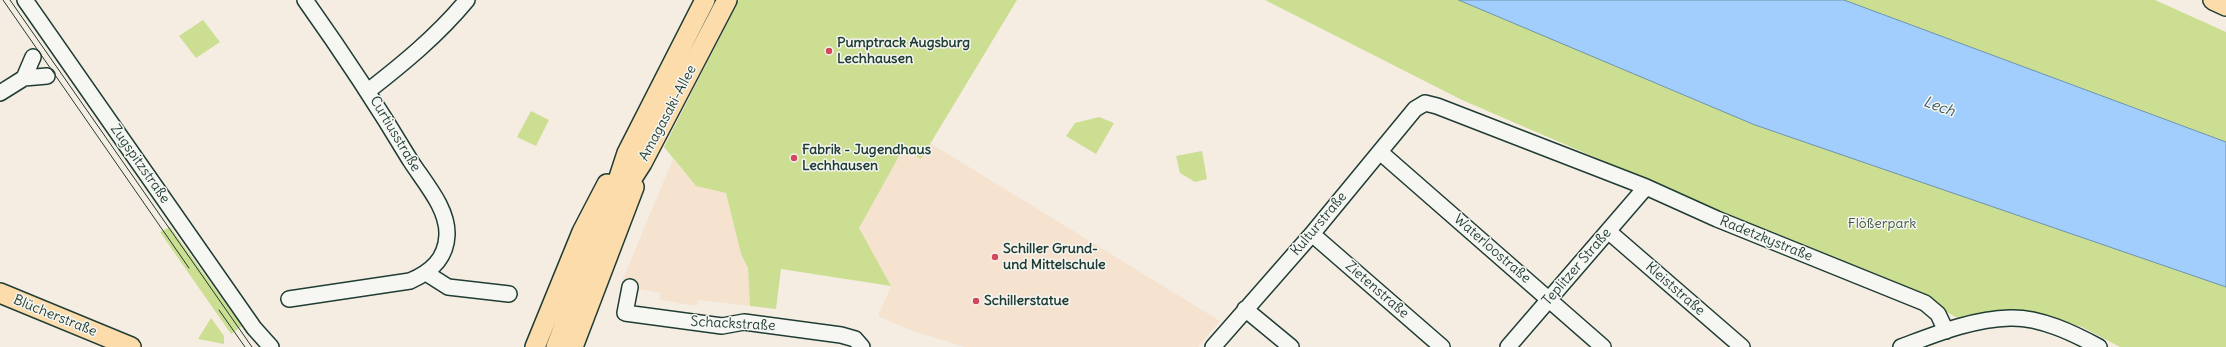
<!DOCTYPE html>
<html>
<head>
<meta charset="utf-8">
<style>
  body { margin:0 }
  canvas { display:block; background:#f6ede2 }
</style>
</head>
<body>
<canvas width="2226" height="347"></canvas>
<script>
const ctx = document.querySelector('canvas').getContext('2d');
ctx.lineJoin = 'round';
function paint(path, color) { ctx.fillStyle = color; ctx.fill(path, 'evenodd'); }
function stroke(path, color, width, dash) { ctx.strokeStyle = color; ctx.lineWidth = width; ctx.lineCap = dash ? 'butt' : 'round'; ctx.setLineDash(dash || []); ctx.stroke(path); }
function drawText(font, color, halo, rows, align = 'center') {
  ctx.font = font + ' Delius,sans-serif'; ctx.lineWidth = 3; ctx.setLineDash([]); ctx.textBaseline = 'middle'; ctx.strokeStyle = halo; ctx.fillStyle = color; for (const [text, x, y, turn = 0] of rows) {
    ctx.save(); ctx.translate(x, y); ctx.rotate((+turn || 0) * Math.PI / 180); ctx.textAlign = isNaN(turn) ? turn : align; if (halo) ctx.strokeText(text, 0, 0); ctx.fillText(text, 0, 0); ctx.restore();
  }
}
paint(new Path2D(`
  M930,143L1220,321L1198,347H965L910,330L878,316L891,286L859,228L903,148L921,159Z
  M673,159L696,186L726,193L741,254L748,268L750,306L698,300L697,306L660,300L661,293L620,286Z`), '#f5e2cf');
paint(new Path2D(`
  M739,0H1017L921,159L903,149L859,228L891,286L781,269L776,309L750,306L748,268L741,254L726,193L696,186L664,147Z
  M1265,0H1459L1755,125L2226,287V347H2120L2082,327L2039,314L2010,312L1982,313L1959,319L1926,300L1462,100Z
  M1844,0H2155L2226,32V142Z
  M203,20L220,42L196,58L179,36Z
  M531,111L549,120L536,146L517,137Z
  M1099,117L1114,123L1096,154L1066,136L1075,123Z
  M1202,151L1207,179L1195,182L1180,173L1176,156Z
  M170,227L242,326L231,334L160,232Z
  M211,318L224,336V344L198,339Z`), '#ccde92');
const water = new Path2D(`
  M1459,0H1844L2226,142V287L1755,125Z`);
paint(water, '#a1cefc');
stroke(water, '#6d94ac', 1);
const minor = new Path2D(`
  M25,0L254,328L271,347
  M24,78L33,57
  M368,91C404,63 438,35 467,0
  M0,93L24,78L47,76
  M1380,152L1603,347
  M1608,231L1742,347
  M1312,234L1442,347
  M426,273L448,287L509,294
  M630,287L625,313L722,326L744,322L841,335L855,339L862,347
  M289,299L410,281C431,272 446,259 447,235C448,208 424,182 410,160C377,105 342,52 305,0
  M1245,309L1291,347
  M1213,347L1312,234L1415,109L1425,103L1437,106L1646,187L1717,219L1925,303L1938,314L1946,331
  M1508,347L1646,187
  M1901,347C1936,334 1972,319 2010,318C2040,317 2073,333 2099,347`);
const major = new Path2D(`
  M2213,0L2226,6
  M619,199L642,163L727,0
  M0,293L131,347
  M535,347L582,232L607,184
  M556,347L604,223L627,153L705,0
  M573,347L634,187`);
stroke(minor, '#1f3d34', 18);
stroke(major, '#1f3d34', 22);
stroke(minor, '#f6f6f2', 15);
stroke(major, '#fddcac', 19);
stroke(new Path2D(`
  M3,0L189,268
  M10,0L252,347
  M219,310L245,347`), '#1f3d34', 1);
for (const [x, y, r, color] of [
  [829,51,4,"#d1495b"],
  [794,158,4,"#d1495b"],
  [995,257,4,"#d1495b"],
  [976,301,4,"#d1495b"]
]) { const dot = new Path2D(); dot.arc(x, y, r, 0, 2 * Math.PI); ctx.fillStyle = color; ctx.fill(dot); stroke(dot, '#f6f6f2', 1.5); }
drawText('bold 14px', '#1f3d34', '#f6f6f2', [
  ["Pumptrack Augsburg",837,43],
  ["Lechhausen",837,59],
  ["Fabrik - Jugendhaus",802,150],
  ["Lechhausen",802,166],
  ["Schiller Grund-",1003,249],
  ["und Mittelschule",1003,265],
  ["Schillerstatue",984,301]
], 'left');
drawText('14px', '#1f3d34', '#f6f6f2', [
  ["Amagasaki-Allee",668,113,-62],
  ["Curtiusstraße",395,134,59],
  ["Zugspitzstraße",140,164,55],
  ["Kulturstraße",1319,224,-50],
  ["Radetzkystraße",1766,239,22],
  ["Waterloostraße",1492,249,41],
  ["Teplitzer Straße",1577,267,-49],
  ["Kleiststraße",1675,289,41],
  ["Zietenstraße",1377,290,41],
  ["Blücherstraße",55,316,22],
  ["Schackstraße",733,324,3]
]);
drawText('14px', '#425d47', '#f6f6f2', [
  ["Flößerpark",1882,224]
]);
drawText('italic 15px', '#395a5c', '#f6f6f2', [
  ["Lech",1939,107,20]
]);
</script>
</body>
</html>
